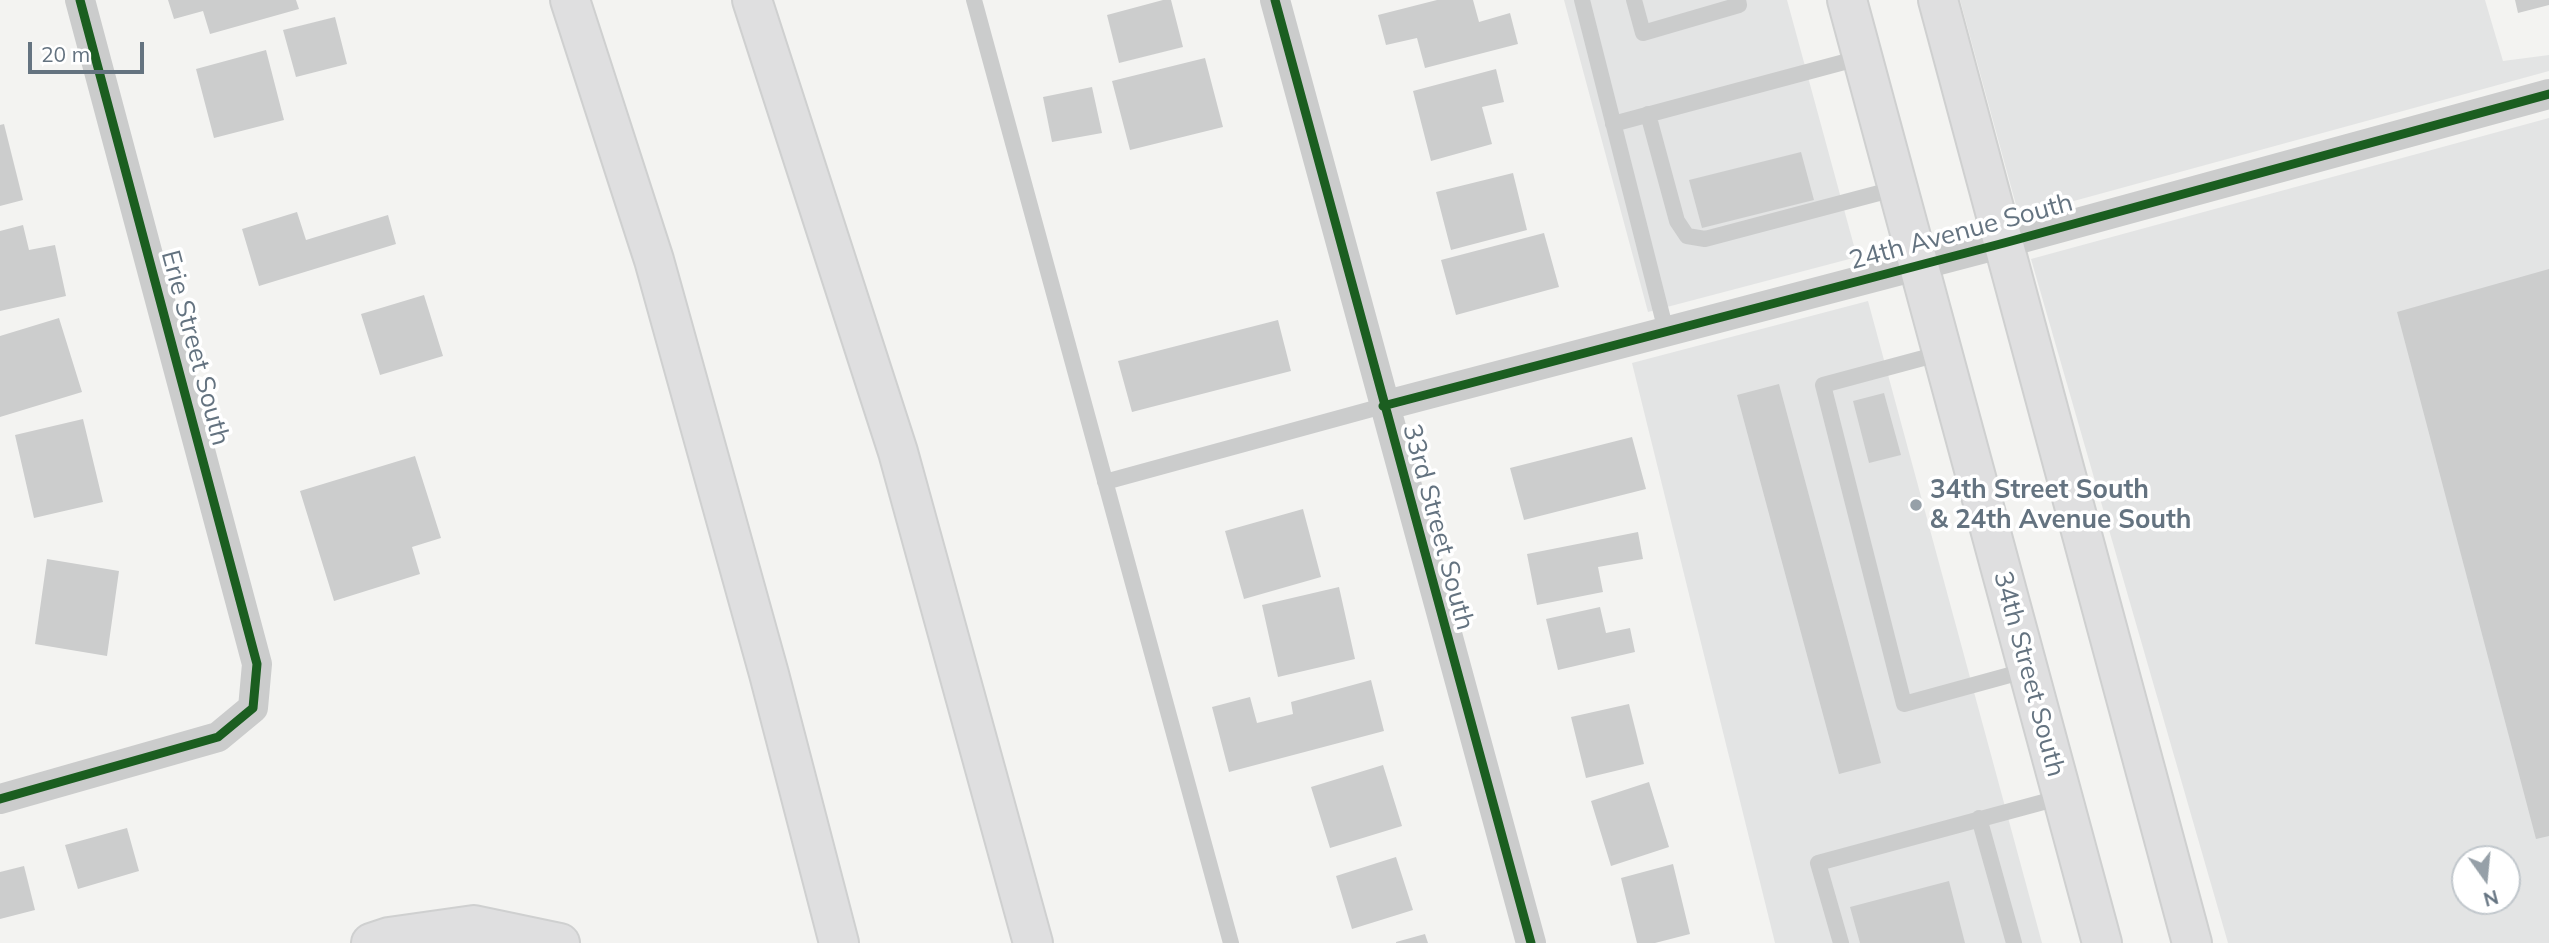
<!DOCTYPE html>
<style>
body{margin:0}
#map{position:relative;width:2549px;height:943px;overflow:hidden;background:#f3f3f1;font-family:Mulish,sans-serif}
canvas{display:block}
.north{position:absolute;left:2451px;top:845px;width:70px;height:70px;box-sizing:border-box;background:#fff;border:2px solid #c1c7cc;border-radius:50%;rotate:165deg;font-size:19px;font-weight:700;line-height:28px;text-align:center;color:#647380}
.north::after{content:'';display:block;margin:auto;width:24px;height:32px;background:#96a0a8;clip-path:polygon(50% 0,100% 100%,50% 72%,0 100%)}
.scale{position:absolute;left:28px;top:42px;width:116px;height:32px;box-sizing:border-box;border:4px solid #647380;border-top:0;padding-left:9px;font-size:21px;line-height:24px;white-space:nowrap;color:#647380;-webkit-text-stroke:5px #fff;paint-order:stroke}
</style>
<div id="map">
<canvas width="2549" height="943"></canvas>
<div class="north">N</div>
<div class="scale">20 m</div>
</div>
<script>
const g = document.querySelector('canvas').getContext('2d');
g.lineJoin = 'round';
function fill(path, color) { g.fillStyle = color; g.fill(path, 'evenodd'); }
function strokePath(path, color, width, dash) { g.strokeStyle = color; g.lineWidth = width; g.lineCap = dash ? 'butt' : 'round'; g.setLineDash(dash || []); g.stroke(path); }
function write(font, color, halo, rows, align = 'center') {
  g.font = font + ' Mulish,sans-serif'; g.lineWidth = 7; g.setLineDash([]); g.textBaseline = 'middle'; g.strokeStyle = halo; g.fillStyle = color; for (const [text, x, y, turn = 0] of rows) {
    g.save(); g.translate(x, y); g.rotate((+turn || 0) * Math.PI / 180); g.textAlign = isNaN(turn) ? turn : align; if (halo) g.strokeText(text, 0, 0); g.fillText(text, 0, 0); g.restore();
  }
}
fill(new Path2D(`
 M1564 0H1787L1857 257 1648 312Z
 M1960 0H2485L2503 61 2549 55V71L2019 216Z
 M2549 118V943H2228L2031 259ZM2465 859H2507V901H2465Z
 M1868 301 2042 943H1775L1632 363Z`), '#e3e4e4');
fill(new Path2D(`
 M168 0H296L299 9 210 34 203 11 174 19Z
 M1163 0H1171L1183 47 1119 63 1107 15Z
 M1437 0H1473L1479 22 1510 13 1518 44 1425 68 1417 38 1386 45 1378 15Z
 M2515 0H2549V5L2518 13Z
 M335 17 347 64 296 77 283 30Z
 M266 50 284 120 214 138 196 69Z
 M1205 58 1223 127 1130 150 1112 81Z
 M1496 69 1504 102 1482 107 1492 144 1431 161 1413 91Z
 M1092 87 1102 133 1052 142 1043 97Z
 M4 124 23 200 0 206V125Z
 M1801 152 1814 200 1702 228 1689 180Z
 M1513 173 1527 230 1451 250 1436 192Z
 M297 212 306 240 388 215 396 244 259 286 242 229Z
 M23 225 29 250 55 245 66 296 0 311V231Z
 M1544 233 1559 287 1456 315 1441 260Z
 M2549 269V836L2536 839 2397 312Z
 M424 295 443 356 380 375 361 314Z
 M59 318 82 392 0 417V336Z
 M1278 320 1291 371 1132 412 1118 361Z
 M1779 384 1881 763 1839 774 1737 395Z
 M1884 393 1901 455 1869 463 1853 401Z
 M83 419 103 502 34 518 15 435Z
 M1632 437 1646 489 1524 520 1510 468Z
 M415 456 441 538 412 547 420 574 334 601 300 491Z
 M1303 509 1321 577 1244 599 1225 531Z
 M1638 532 1643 559 1598 567 1603 592 1537 605 1527 554Z
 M47 559 119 571 107 656 35 644Z
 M1339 587 1355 659 1278 677 1262 605Z
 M1600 607 1606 633 1630 628 1635 652 1558 670 1546 619Z
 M1371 680 1384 731 1229 772 1212 707 1250 697 1257 723 1293 714 1291 702Z
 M1629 704 1644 764 1586 778 1571 717Z
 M1383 765 1402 826 1330 848 1311 787Z
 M1649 782 1669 847 1611 866 1591 801Z
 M127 828 139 871 78 889 65 845Z
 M1396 857 1413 910 1352 929 1336 876Z
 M1673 864 1690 934 1655 943H1637L1621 878Z
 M24 866 35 910 0 919V872Z
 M1949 881 1965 943H1860L1850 907Z
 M1425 934 1428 943H1396V942Z`), '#cccdcd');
const highway = new Path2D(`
 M570 0 654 260 769 674 839 943
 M752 0 898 452 1033 943
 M1847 0 2102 943
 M1938 0 2192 943
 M371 943 389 937 474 925 560 943`);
strokePath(highway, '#cfd0d0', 42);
strokePath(new Path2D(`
 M974 0 1231 943
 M1582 0 1666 331
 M1634 0 1643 33 1739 5 1738 0
 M1648 114 1677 221 1687 236 1705 239 1898 188
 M1613 124 1863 57
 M1942 353 1823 385 1904 704 2028 670
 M1105 482 1383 406
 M1979 818 2014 943
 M1841 943 1818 863 2062 797`), '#cbcccc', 16);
strokePath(new Path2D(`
 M1275 0 1531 943
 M1383 406 2004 243 2549 94
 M0 799 218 737 253 708 257 664 80 0`), '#cbcccc', 30);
strokePath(highway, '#dfdfe0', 38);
strokePath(new Path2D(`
 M1275 0 1531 943
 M1383 406 2004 243 2549 94
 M0 799 218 737 253 708 257 664 80 0`), '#1b5e20', 9);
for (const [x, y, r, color] of [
 [1916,505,7,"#96a0a8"]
]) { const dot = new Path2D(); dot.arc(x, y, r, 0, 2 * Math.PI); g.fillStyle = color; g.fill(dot); strokePath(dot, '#fff', 2.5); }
write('26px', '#647380', '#fff', [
 ["24th Avenue South",1961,232,-15],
 ["Erie Street South",195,348,75],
 ["33rd Street South",1438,527,75],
 ["34th Street South",2029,674,75]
]);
write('bold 26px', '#647380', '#fff', [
 ["34th Street South",1930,490],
 ["& 24th Avenue South",1930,520]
], 'left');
</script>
